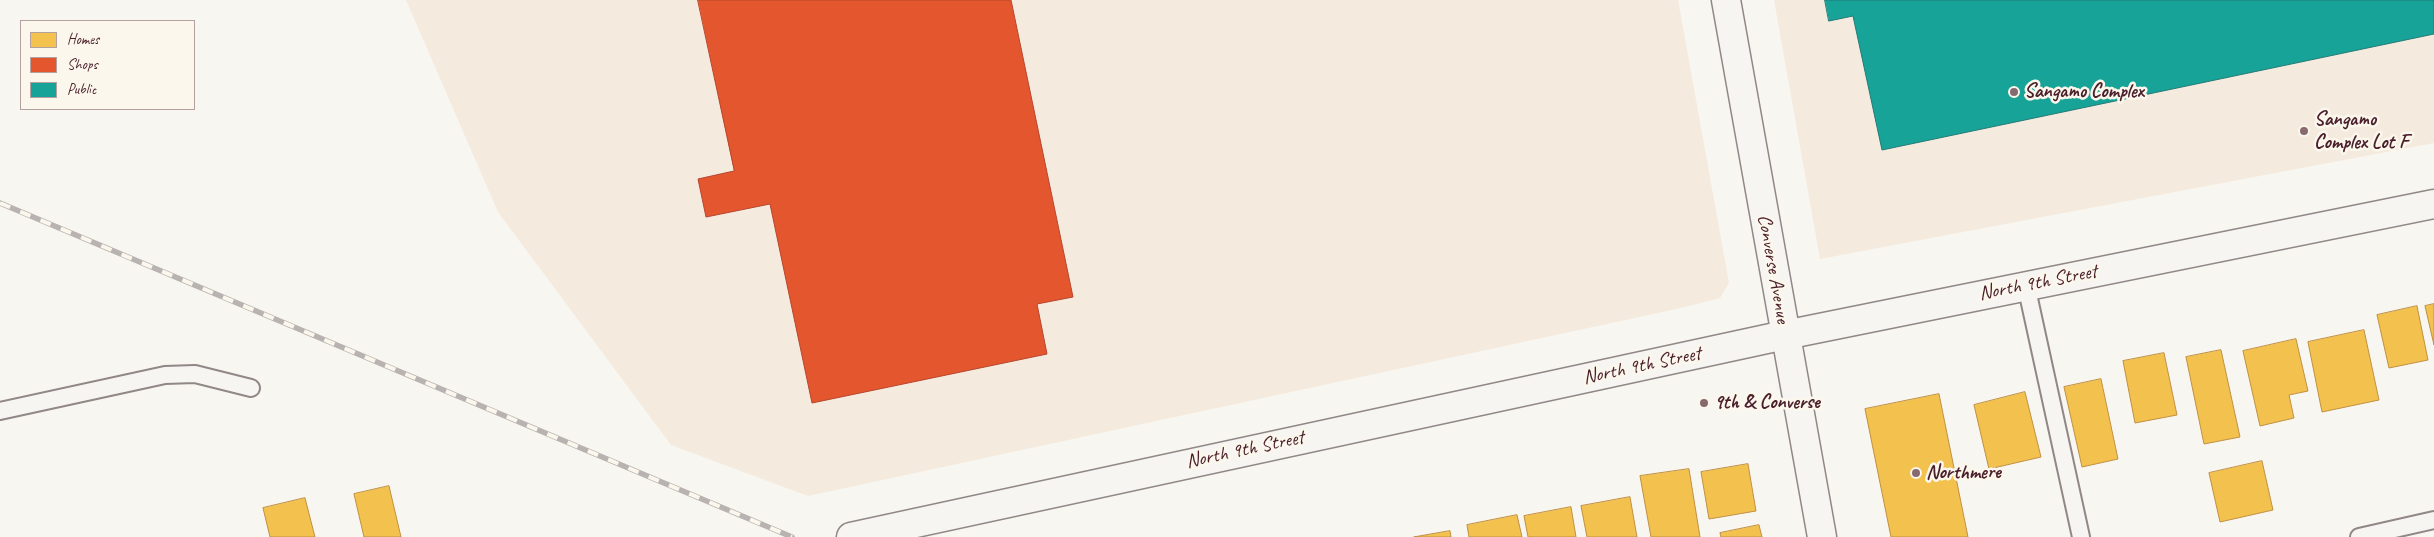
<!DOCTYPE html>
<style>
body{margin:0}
#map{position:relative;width:2434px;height:537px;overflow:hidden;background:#f8f6f0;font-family:Caveat,sans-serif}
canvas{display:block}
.legend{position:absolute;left:20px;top:20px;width:175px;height:90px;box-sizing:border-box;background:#fbf7ec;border:1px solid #b4a19f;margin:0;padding:6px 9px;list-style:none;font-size:15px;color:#4a1f2b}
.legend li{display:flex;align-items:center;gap:10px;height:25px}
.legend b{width:25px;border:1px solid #b4a19f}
</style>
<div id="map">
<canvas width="2434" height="537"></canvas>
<ul class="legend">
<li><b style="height:14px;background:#f2c14e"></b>Homes</li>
<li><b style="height:14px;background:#e4572e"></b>Shops</li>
<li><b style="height:14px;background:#17a398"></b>Public</li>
</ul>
</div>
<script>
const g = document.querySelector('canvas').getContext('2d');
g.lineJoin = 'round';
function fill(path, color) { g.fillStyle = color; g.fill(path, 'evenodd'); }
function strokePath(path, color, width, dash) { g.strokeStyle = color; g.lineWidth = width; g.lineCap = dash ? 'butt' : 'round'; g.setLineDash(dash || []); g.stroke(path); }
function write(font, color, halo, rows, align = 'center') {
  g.font = font + ' Caveat,sans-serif'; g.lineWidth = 5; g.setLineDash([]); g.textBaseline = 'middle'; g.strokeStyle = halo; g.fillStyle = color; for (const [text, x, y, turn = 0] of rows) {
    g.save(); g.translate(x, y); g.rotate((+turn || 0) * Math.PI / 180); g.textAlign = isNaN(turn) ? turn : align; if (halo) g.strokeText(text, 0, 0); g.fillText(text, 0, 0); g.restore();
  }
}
fill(new Path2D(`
 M406 0H1678L1729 283 1720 298 1681 308 808 496 671 445 498 212Z
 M1774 0H2434V143L1820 259Z`), '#f4eadd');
const homes = new Path2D(`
 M2434 304V345L2425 306Z
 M2417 306 2428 360 2389 368 2377 315Z
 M2364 330 2379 400 2322 412 2308 342Z
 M2296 339 2308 391 2289 395 2294 418 2260 426 2243 351Z
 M2221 350 2240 437 2204 444 2186 357Z
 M2164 353 2177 415 2135 423 2123 361Z
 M2101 379 2118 459 2082 467 2064 387Z
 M2025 392 2041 457 1989 469 1974 405Z
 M1939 394 1968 537H1891L1865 409Z
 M2262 461 2273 510 2220 522 2209 473Z
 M1748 464 1756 511 1709 519 1701 472Z
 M1689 469 1700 537H1651L1640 476Z
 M389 486 401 537H364L354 494Z
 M1630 497 1637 537H1587L1581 506Z
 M305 498 315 537H270L263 508Z
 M1571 507 1576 537H1528L1524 516Z
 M1517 515 1522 537H1469L1467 525Z
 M1759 525 1762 537H1721L1720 533Z
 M1450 531 1451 537H1414Z`);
fill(homes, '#f2c14e');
strokePath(homes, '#c09044', 1);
const shops = new Path2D(`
 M698 0H1011L1073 297 1037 304 1047 354 812 403 770 204 706 217 698 179 734 171Z`);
fill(shops, '#e4572e');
strokePath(shops, '#b6462d', 1);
const public = new Path2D(`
 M1825 0H2434V34L1882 150 1853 16 1829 21Z`);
fill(public, '#17a398');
strokePath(public, '#267b77', 1);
const lane = new Path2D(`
 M2026 285 2081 537
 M0 411 165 375 195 374 251 388
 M2359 537 2434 520`);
const street = new Path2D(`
 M1726 0 1822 537`);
const primary = new Path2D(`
 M851 537 1785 335 2434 204`);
strokePath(lane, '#918787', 20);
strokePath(street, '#918787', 31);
strokePath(primary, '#918787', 31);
strokePath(lane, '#f6f5f1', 16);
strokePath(street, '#f6f5f1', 28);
strokePath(primary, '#f6f5f1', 28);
const rail = new Path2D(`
 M0 203 792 537`);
strokePath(rail, '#b8b3b1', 5.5);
strokePath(rail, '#fbf7ec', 4, [11]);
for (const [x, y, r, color] of [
 [2014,92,5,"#876a70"],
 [2304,131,5,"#876a70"],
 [1704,403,5,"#876a70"],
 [1916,473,5,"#876a70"]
]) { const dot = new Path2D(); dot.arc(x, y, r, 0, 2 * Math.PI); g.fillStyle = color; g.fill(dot); strokePath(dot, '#fbf7ec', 2); }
write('bold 20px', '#4a1f2b', '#fbf7ec', [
 ["Sangamo Complex",2024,92],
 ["Sangamo",2314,120],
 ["Complex Lot F",2314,143],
 ["9th & Converse",1714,403],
 ["Northmere",1926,473]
], 'left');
write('20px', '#4a1f2b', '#fbf7ec', [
 ["Converse Avenue",1773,269,80],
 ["North 9th Street",2038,283,-11],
 ["North 9th Street",1642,366,-12],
 ["North 9th Street",1245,450,-12]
]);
</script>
